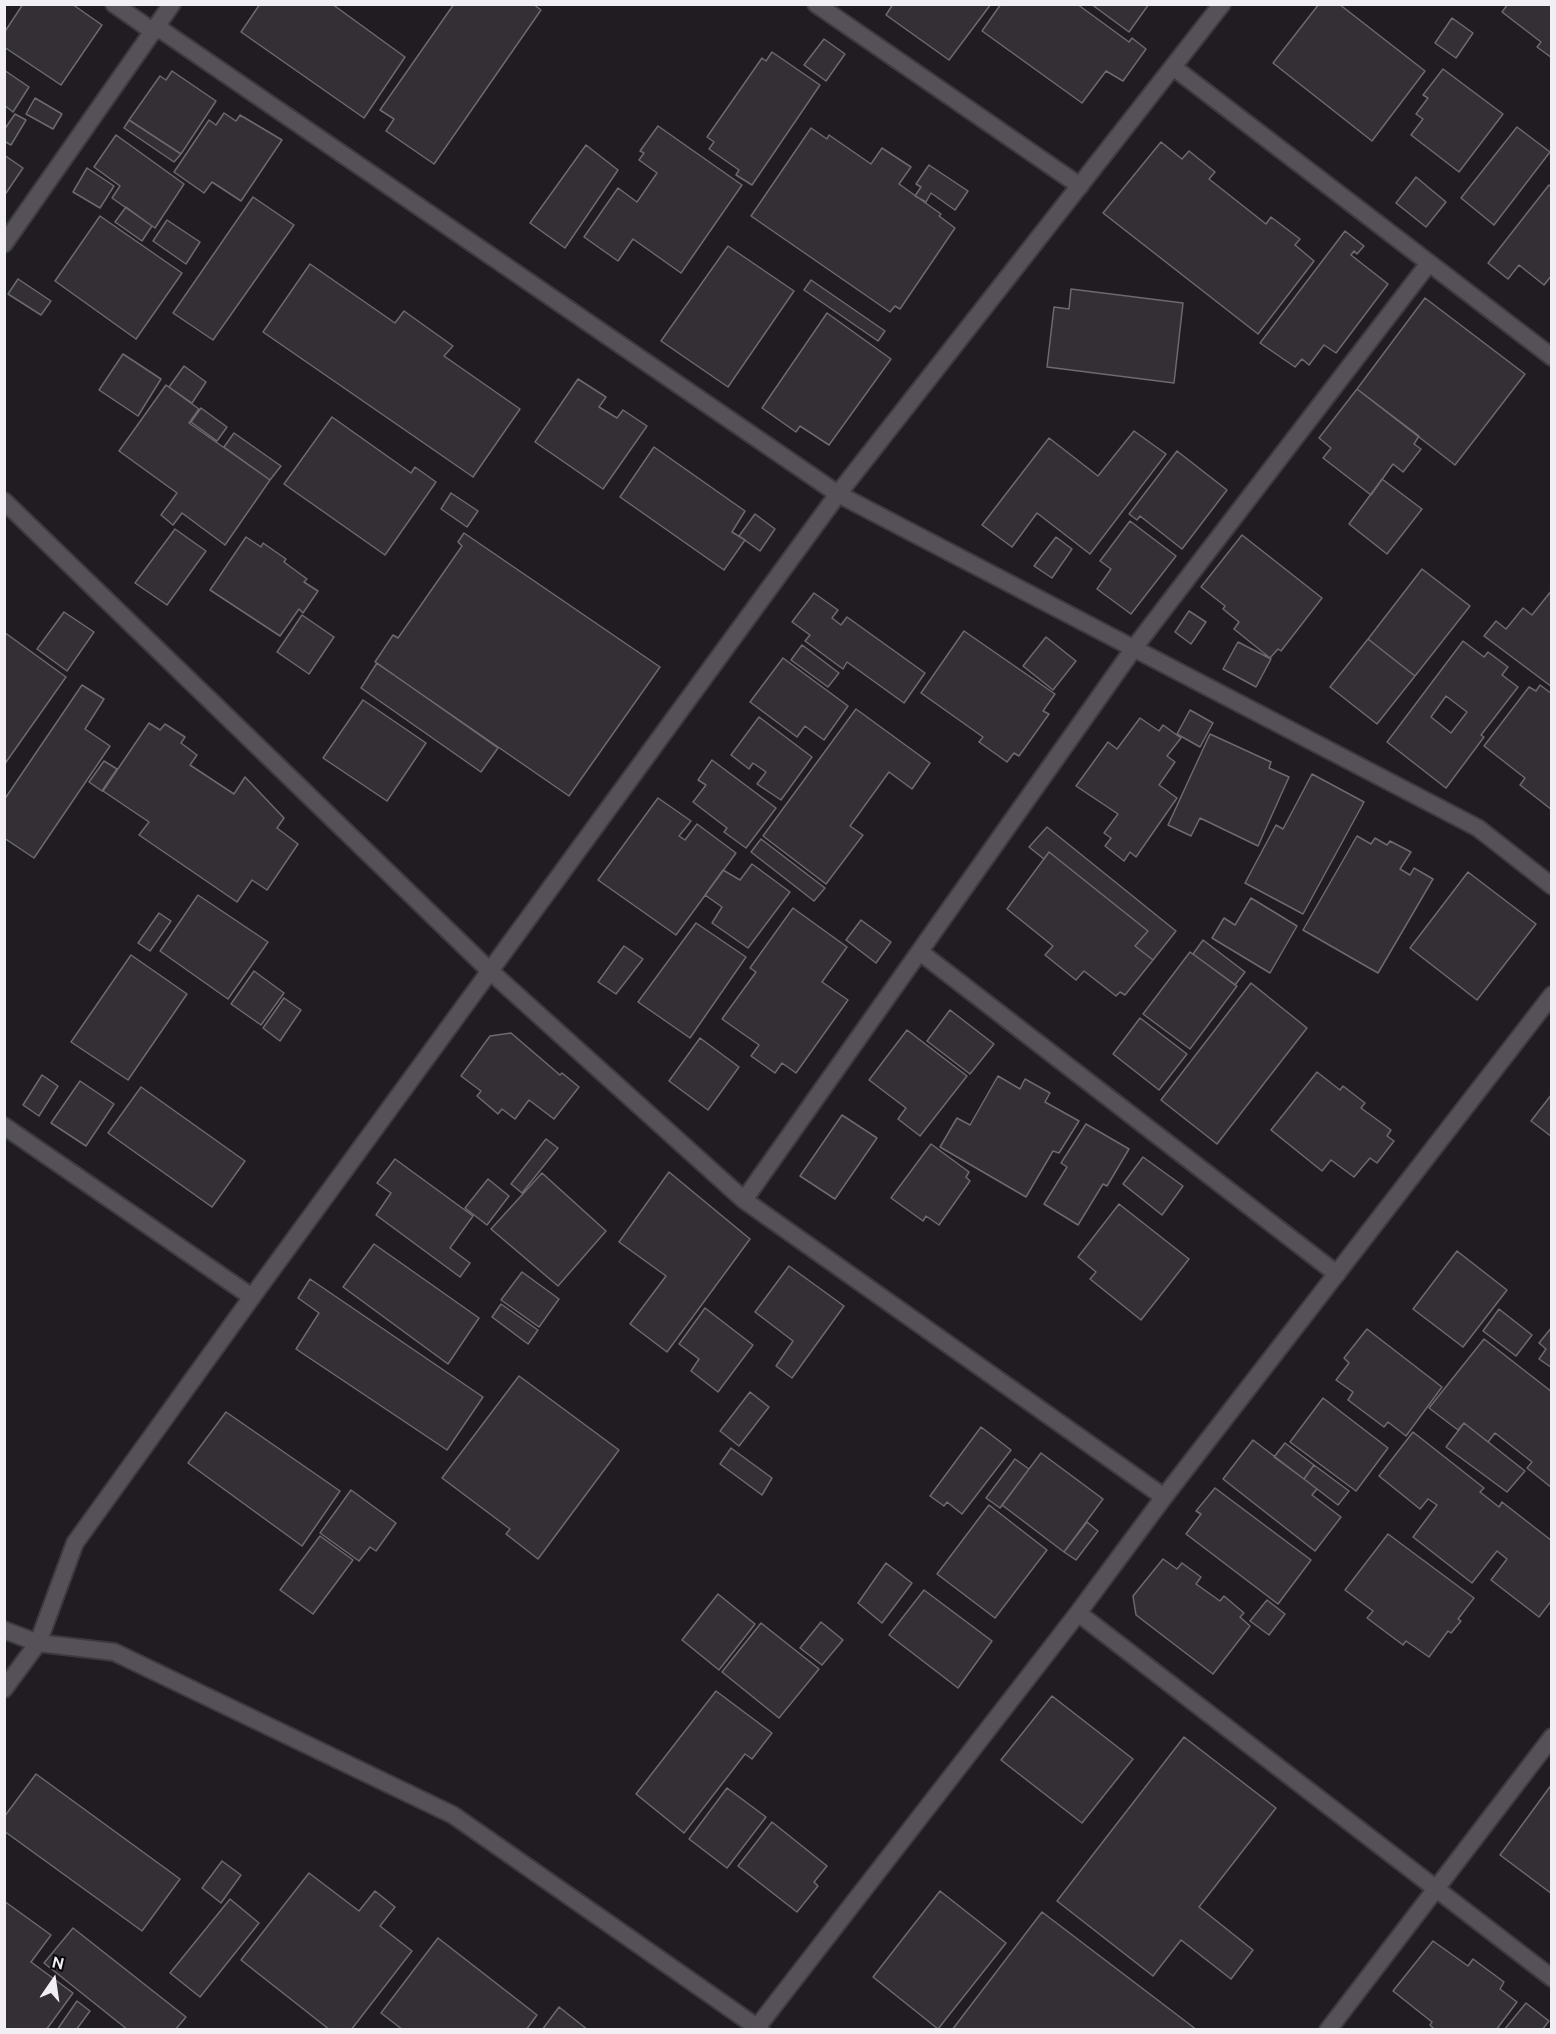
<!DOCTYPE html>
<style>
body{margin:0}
#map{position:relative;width:1556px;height:2034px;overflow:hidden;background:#201c22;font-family:Ubuntu,sans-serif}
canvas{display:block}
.frame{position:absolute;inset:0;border:6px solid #f2eff4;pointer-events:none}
.north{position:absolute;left:24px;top:1950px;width:60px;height:60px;-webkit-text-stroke:4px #09070a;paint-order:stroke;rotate:13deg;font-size:16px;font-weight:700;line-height:24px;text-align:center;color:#f2eff4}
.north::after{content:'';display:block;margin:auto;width:21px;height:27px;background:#f2eff4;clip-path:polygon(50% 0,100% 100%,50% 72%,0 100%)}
</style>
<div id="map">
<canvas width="1556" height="2034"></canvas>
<div class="frame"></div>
<div class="north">N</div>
</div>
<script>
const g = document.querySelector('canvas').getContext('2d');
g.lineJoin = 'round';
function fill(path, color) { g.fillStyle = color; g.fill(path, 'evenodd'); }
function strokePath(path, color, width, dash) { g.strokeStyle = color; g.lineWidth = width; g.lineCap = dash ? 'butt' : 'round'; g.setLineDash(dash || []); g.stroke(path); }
const building = new Path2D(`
 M23 4H72L102 25 61 85 4 47V33Z
 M260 4H332L405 57 364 118 241 32Z
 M454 4H533L541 10 434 164 386 131 394 119 380 110Z
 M893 4H991L949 60 886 15Z
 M1001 4H1077L1129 42 1132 38 1146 49 1123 81 1106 71 1082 103 982 31Z
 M1091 4H1149L1129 32Z
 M1319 4H1339L1425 71 1372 141 1273 63Z
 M1508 4H1552V58L1537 47 1541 42 1502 12Z
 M1452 18 1473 33 1456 58 1435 43Z
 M824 39 845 54 826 81 804 65Z
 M772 52 820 85 752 185 736 175 739 170 709 149 714 142 707 137 762 58 766 61Z
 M1443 69 1503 114 1459 172 1411 135 1423 119 1416 114 1428 98 1423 95Z
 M4 70 29 87 13 112 4 105Z
 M172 71 216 101 181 154 129 120 160 76 166 80Z
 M35 98 62 114 53 129 26 114Z
 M224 113 236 121 240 115 282 140 241 201 212 182 204 193 174 172 209 120 216 125Z
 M15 114 26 120 11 145 4 141V130Z
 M129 120 181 154 174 162 124 128Z
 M658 126 742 185 681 273 633 239 618 261 584 237 618 188 637 202 657 173 639 160 644 153 640 151Z
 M1517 127 1550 152 1494 225 1461 198Z
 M811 128 827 139 829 135 871 164 882 148 911 167 899 184 941 214 939 216 955 228 900 309 895 306 890 312 751 216Z
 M116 135 184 184 155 228 112 198 120 186 94 167Z
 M1161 142 1182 159 1189 151 1215 172 1209 179 1266 224 1271 217 1300 239 1295 245 1314 261 1258 334 1103 213Z
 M586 145 618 170 565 248 530 223Z
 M4 155 23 168 4 196Z
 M929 165 968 191 955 210 931 193 926 202 915 196 921 187 916 184Z
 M87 168 114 186 100 208 73 192Z
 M1416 177 1446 202 1426 227 1396 203Z
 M1549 185 1552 187V275L1544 285 1519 265 1508 279 1488 263Z
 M253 197 294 225 213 340 173 313Z
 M126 207 152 226 142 241 115 222Z
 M100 216 182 273 136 339 55 281Z
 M167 220 200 242 186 264 153 241Z
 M1345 231 1364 246 1357 254 1354 251 1351 255 1388 284 1336 353 1324 345 1309 365 1302 359 1295 367 1260 343Z
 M728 246 794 291 728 387 661 341Z
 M310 264 395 323 404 311 453 346 444 356 520 409 473 477 263 332Z
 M18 279 51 301 41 315 8 294Z
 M811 280 885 331 878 341 804 290Z
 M1071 289 1183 303 1174 383 1047 367 1054 307 1069 309Z
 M1425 298 1525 374 1455 465 1357 389Z
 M827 313 891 359 829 445 800 426 796 432 762 408Z
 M123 354 161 379 138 416 99 390Z
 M184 366 206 382 192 403 169 387Z
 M578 379 606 397 599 407 617 418 623 410 647 426 603 489 535 442Z
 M166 385 199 409 189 423 270 480 225 545 182 513 173 525 161 515 177 493 119 451Z
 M1357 389 1419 436 1414 444 1421 449 1403 472 1393 464 1371 495 1323 458 1331 448 1319 438Z
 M201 408 227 427 217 441 191 422Z
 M332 417 411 473 415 467 436 482 385 555 284 484Z
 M1134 431 1166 454 1090 554 1037 513 1012 547 982 525 1049 438 1098 476Z
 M234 433 281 466 270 480 224 447Z
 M654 447 745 511 732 532 745 540 724 570 620 497Z
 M1177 451 1227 490 1182 549 1140 516 1137 520 1129 514Z
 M1382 479 1422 509 1387 554 1349 524Z
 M451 493 478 511 467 527 441 509Z
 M755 514 775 529 760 551 739 536Z
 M1130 521 1176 556 1131 614 1097 589 1111 569 1100 561Z
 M175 529 206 551 167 605 135 583Z
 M464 533 660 667 569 796 375 662 393 635 398 638 462 546 458 542Z
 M1242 535 1322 598 1281 651 1278 649 1270 658 1234 629 1239 622 1223 609 1225 606 1201 587Z
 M246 537 261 547 263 543 286 559 284 562 307 579 304 582 318 591 303 613 299 609 280 636 210 590Z
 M1056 537 1072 549 1052 578 1034 566Z
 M1422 569 1470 606 1415 676 1368 639Z
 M1552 590V687L1484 636 1496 621 1506 629 1523 608 1532 615Z
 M814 593 838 610 832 618 841 625 847 617 925 673 904 703 847 662 843 669 805 641 810 635 792 622Z
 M1189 611 1206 622 1191 644 1175 632Z
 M64 612 94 632 67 671 37 649Z
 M302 615 334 637 309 674 277 652Z
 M964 631 1055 694 1043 711 1049 714 1019 756 1014 753 1007 762 979 742 983 737 921 693Z
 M4 632 66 677 4 765Z
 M1046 637 1076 661 1053 690 1023 666Z
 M1368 639 1415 676 1377 724 1330 687Z
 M1463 641 1484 657 1488 652 1508 667 1502 675 1518 687 1481 735 1484 737 1446 788 1387 742ZM1446 696 1467 712 1451 733 1431 717Z
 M1238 642 1271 659 1256 687 1223 669Z
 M802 645 839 673 828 687 791 660Z
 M783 658 848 706 824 740 805 726 797 737 750 702Z
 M377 663 498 748 481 772 361 688Z
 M82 685 104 699 85 729 110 746 34 858 4 838V800Z
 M1540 685 1552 694V810L1520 785 1525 778 1484 746 1529 687 1536 691Z
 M363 700 426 743 387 801 323 758Z
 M856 709 930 763 912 789 889 772 850 826 863 835 826 884 763 836Z
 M1190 710 1213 723 1200 747 1177 734Z
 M759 717 812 757 781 800 757 784 766 772 753 763 749 769 731 755Z
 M1140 718 1159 731 1163 725 1181 738 1167 756 1175 762 1159 785 1177 798 1136 857 1130 852 1124 861 1105 846 1111 838 1104 833 1118 814 1076 786 1108 742 1117 749Z
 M149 723 160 730 165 724 185 737 181 743 197 755 190 765 234 794 245 777 284 818 277 828 298 844 267 890 252 880 237 902 139 835 149 822 103 791Z
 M1210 734 1271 762 1269 768 1289 777 1258 846 1200 818 1191 836 1168 825Z
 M712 760 776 808 746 848 724 832 727 828 693 802 706 785 698 780Z
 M104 761 117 769 102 791 89 782Z
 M1312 774 1364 802 1303 914 1245 883 1276 825 1283 829Z
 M658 798 691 821 679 836 685 840 697 824 736 853 676 935 598 880Z
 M1047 827 1176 931 1153 960 1135 946 1148 931 1049 852 1044 859 1029 847Z
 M1357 836 1371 844 1375 838 1387 845 1390 841 1411 852 1400 869 1410 875 1414 868 1433 879 1378 973 1303 930Z
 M761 839 825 888 814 901 751 852Z
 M1049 852 1148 931 1135 946 1153 960 1125 995 1120 992 1116 996 1084 971 1076 980 1045 955 1053 946 1007 909Z
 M752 864 790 892 748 948 712 923 722 907 705 895 723 870 740 880Z
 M1468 872 1536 924 1477 1000 1410 948Z
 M198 895 268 942 228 999 160 951Z
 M1251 898 1297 926 1270 973 1212 938 1224 918 1235 925Z
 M793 908 847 947 822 982 848 1000 796 1073 782 1063 775 1073 751 1056 759 1045 722 1019 756 972 750 968Z
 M159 913 171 921 150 951 138 943Z
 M861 920 891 942 876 963 846 940Z
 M696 923 746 957 690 1038 638 1002Z
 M1203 940 1245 972 1235 985 1193 954Z
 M624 946 643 959 616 994 598 982Z
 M1190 952 1237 986 1190 1049 1143 1014Z
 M131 955 187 994 128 1080 71 1042Z
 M254 971 284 993 261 1025 231 1004Z
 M1251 983 1307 1028 1217 1144 1161 1100Z
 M284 998 301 1010 280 1041 263 1028Z
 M950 1010 994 1044 970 1074 927 1041Z
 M1140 1018 1187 1054 1159 1090 1113 1054Z
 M907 1030 967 1076 920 1136 898 1119 906 1108 869 1080Z
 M511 1033 560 1075 562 1073 579 1087 554 1119 529 1100 515 1119 502 1109 498 1114 477 1096 481 1091 461 1076 490 1036Z
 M700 1038 739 1067 708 1110 669 1081Z
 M1317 1072 1340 1090 1343 1086 1365 1103 1361 1108 1391 1130 1387 1136 1394 1141 1377 1163 1370 1158 1354 1177 1331 1160 1322 1171 1271 1130Z
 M42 1075 58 1086 39 1116 23 1105Z
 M998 1076 1020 1089 1025 1079 1050 1093 1045 1102 1079 1121 1059 1153 1053 1151 1026 1197 940 1147 957 1118 970 1125Z
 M80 1081 114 1104 86 1146 51 1123Z
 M141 1087 245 1161 212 1207 108 1133Z
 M1552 1094V1137L1531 1121Z
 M842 1115 877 1138 835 1199 800 1176Z
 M1086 1124 1129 1149 1107 1186 1103 1184 1078 1225 1044 1204 1067 1167 1061 1163Z
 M546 1139 558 1148 522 1193 511 1184Z
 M931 1144 969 1172 966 1177 970 1181 939 1225 926 1216 923 1221 891 1198Z
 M1143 1157 1183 1186 1162 1215 1123 1184Z
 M395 1159 473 1216 450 1248 470 1263 460 1277 376 1215 391 1193 377 1183Z
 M669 1172 750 1239 667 1352 630 1324 666 1276 619 1242Z
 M542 1173 606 1231 558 1286 491 1229Z
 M488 1179 509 1196 487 1225 465 1208Z
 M1119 1204 1189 1259 1141 1320 1090 1279 1096 1272 1078 1257Z
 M374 1244 479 1318 448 1364 343 1287Z
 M1457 1251 1507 1290 1463 1347 1413 1309Z
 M789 1266 844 1306 792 1378 776 1366 793 1341 755 1312Z
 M522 1272 559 1299 539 1327 501 1300Z
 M310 1279 483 1397 447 1450 296 1349 319 1313 298 1298Z
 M501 1304 538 1330 528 1344 492 1317Z
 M705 1308 753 1345 718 1392 691 1371 699 1359 679 1344Z
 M1499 1309 1532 1335 1516 1356 1483 1331Z
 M1552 1327V1368L1539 1359 1546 1349 1539 1343Z
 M1367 1329 1442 1387 1406 1436 1388 1422 1384 1427 1348 1400 1353 1392 1336 1380 1349 1363 1344 1358Z
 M1484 1339 1552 1392V1488L1527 1468 1532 1462 1495 1433 1488 1442 1464 1423 1458 1430 1429 1408Z
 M519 1376 619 1450 538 1559 506 1534 510 1529 442 1478Z
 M750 1392 769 1407 739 1446 720 1431Z
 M1323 1398 1388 1448 1356 1491 1290 1442Z
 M226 1412 340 1491 302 1546 188 1463Z
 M1464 1423 1525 1471 1507 1492 1446 1447Z
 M981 1427 1011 1450 962 1514 947 1502 944 1506 930 1496Z
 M1413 1432 1484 1488 1480 1492 1499 1507 1502 1502 1552 1541V1600L1539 1617 1491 1580 1507 1559 1497 1551 1472 1583 1413 1537 1437 1505 1428 1499 1420 1509 1379 1476Z
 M1253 1440 1317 1489 1312 1495 1341 1517 1315 1551 1223 1479Z
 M1285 1443 1314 1465 1304 1479 1274 1457Z
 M731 1448 772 1478 762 1495 720 1464Z
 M1041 1453 1103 1499 1064 1552 1002 1505Z
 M1015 1459 1029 1469 1000 1508 986 1498Z
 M1314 1465 1349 1491 1338 1505 1304 1479Z
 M1215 1488 1311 1560 1278 1604 1186 1534 1201 1514 1196 1511Z
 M351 1490 396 1523 376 1551 370 1547 359 1561 320 1533Z
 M989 1505 1047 1550 995 1618 937 1574Z
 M1087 1522 1098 1531 1076 1560 1064 1552Z
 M1388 1534 1474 1598 1458 1619 1461 1621 1451 1633 1448 1631 1429 1657 1406 1641 1403 1645 1367 1618 1373 1611 1345 1590Z
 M320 1536 353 1560 313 1614 280 1590Z
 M1163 1559 1177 1569 1182 1563 1201 1577 1196 1584 1220 1601 1224 1596 1244 1613 1240 1617 1250 1626 1213 1674 1136 1615 1133 1596Z
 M886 1563 912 1583 882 1623 858 1603Z
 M924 1590 992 1641 958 1688 889 1635Z
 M718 1594 755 1624 719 1670 682 1640Z
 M1267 1600 1285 1614 1269 1635 1250 1621Z
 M821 1622 843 1640 822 1665 800 1648Z
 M761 1623 819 1669 779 1718 722 1672Z
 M716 1691 772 1733 752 1759 745 1754 684 1833 636 1794Z
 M1052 1696 1133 1759 1082 1823 1001 1760Z
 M1184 1737 1276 1808 1199 1907 1253 1950 1231 1979 1181 1940 1153 1976 1057 1901Z
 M36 1774 180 1879 142 1931 4 1831V1817Z
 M1552 1784V1894L1500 1855Z
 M727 1788 766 1817 727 1868 689 1839Z
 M772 1822 827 1866 814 1882 818 1886 797 1912 738 1866Z
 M222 1861 241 1875 221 1903 202 1888Z
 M309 1873 359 1911 375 1891 395 1907 380 1926 412 1951 351 2030H330L241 1960Z
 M940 1891 1006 1943 938 2029 873 1977Z
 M230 1899 259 1923 200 1997 170 1973Z
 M4 1901 51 1935 31 1962 73 1993 46 2030H4Z
 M1042 1912 1197 2030H952Z
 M73 1928 186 2017 175 2030H128L44 1963Z
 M438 1938 537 2015 526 2030H403L381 2013Z
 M1433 1941 1468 1966 1473 1959 1504 1982 1500 1989 1517 2002 1496 2030H1435L1430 2025 1432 2022 1393 1991Z
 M77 2001 90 2011 76 2030H57Z
 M1526 2003 1549 2021 1542 2030H1504Z
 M559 2007 588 2030H542Z`);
fill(building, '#332f35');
strokePath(building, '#6d6970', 1.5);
const minor = new Path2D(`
 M114 4 154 32
 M816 4 1080 186
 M157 27 838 494 1478 828 1552 886
 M1173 67 1552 357
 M4 244 172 4
 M4 501 490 971 744 1200 1164 1497
 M920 952 1337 1274
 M4 1126 252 1297
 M744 1200 1134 648 1429 263
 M1078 1613 1552 1978
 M755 2030 1078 1613 1164 1497 1552 995
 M1328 2030 1552 1737`);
const tertiary = new Path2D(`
 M4 1630 38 1643 114 1652 453 1815 761 2030
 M4 1689 38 1643 75 1543 252 1297 838 494 1222 4`);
strokePath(minor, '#3d3a3f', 20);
strokePath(tertiary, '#3d3a3f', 20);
strokePath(minor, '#565158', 16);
strokePath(tertiary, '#565158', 16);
</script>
